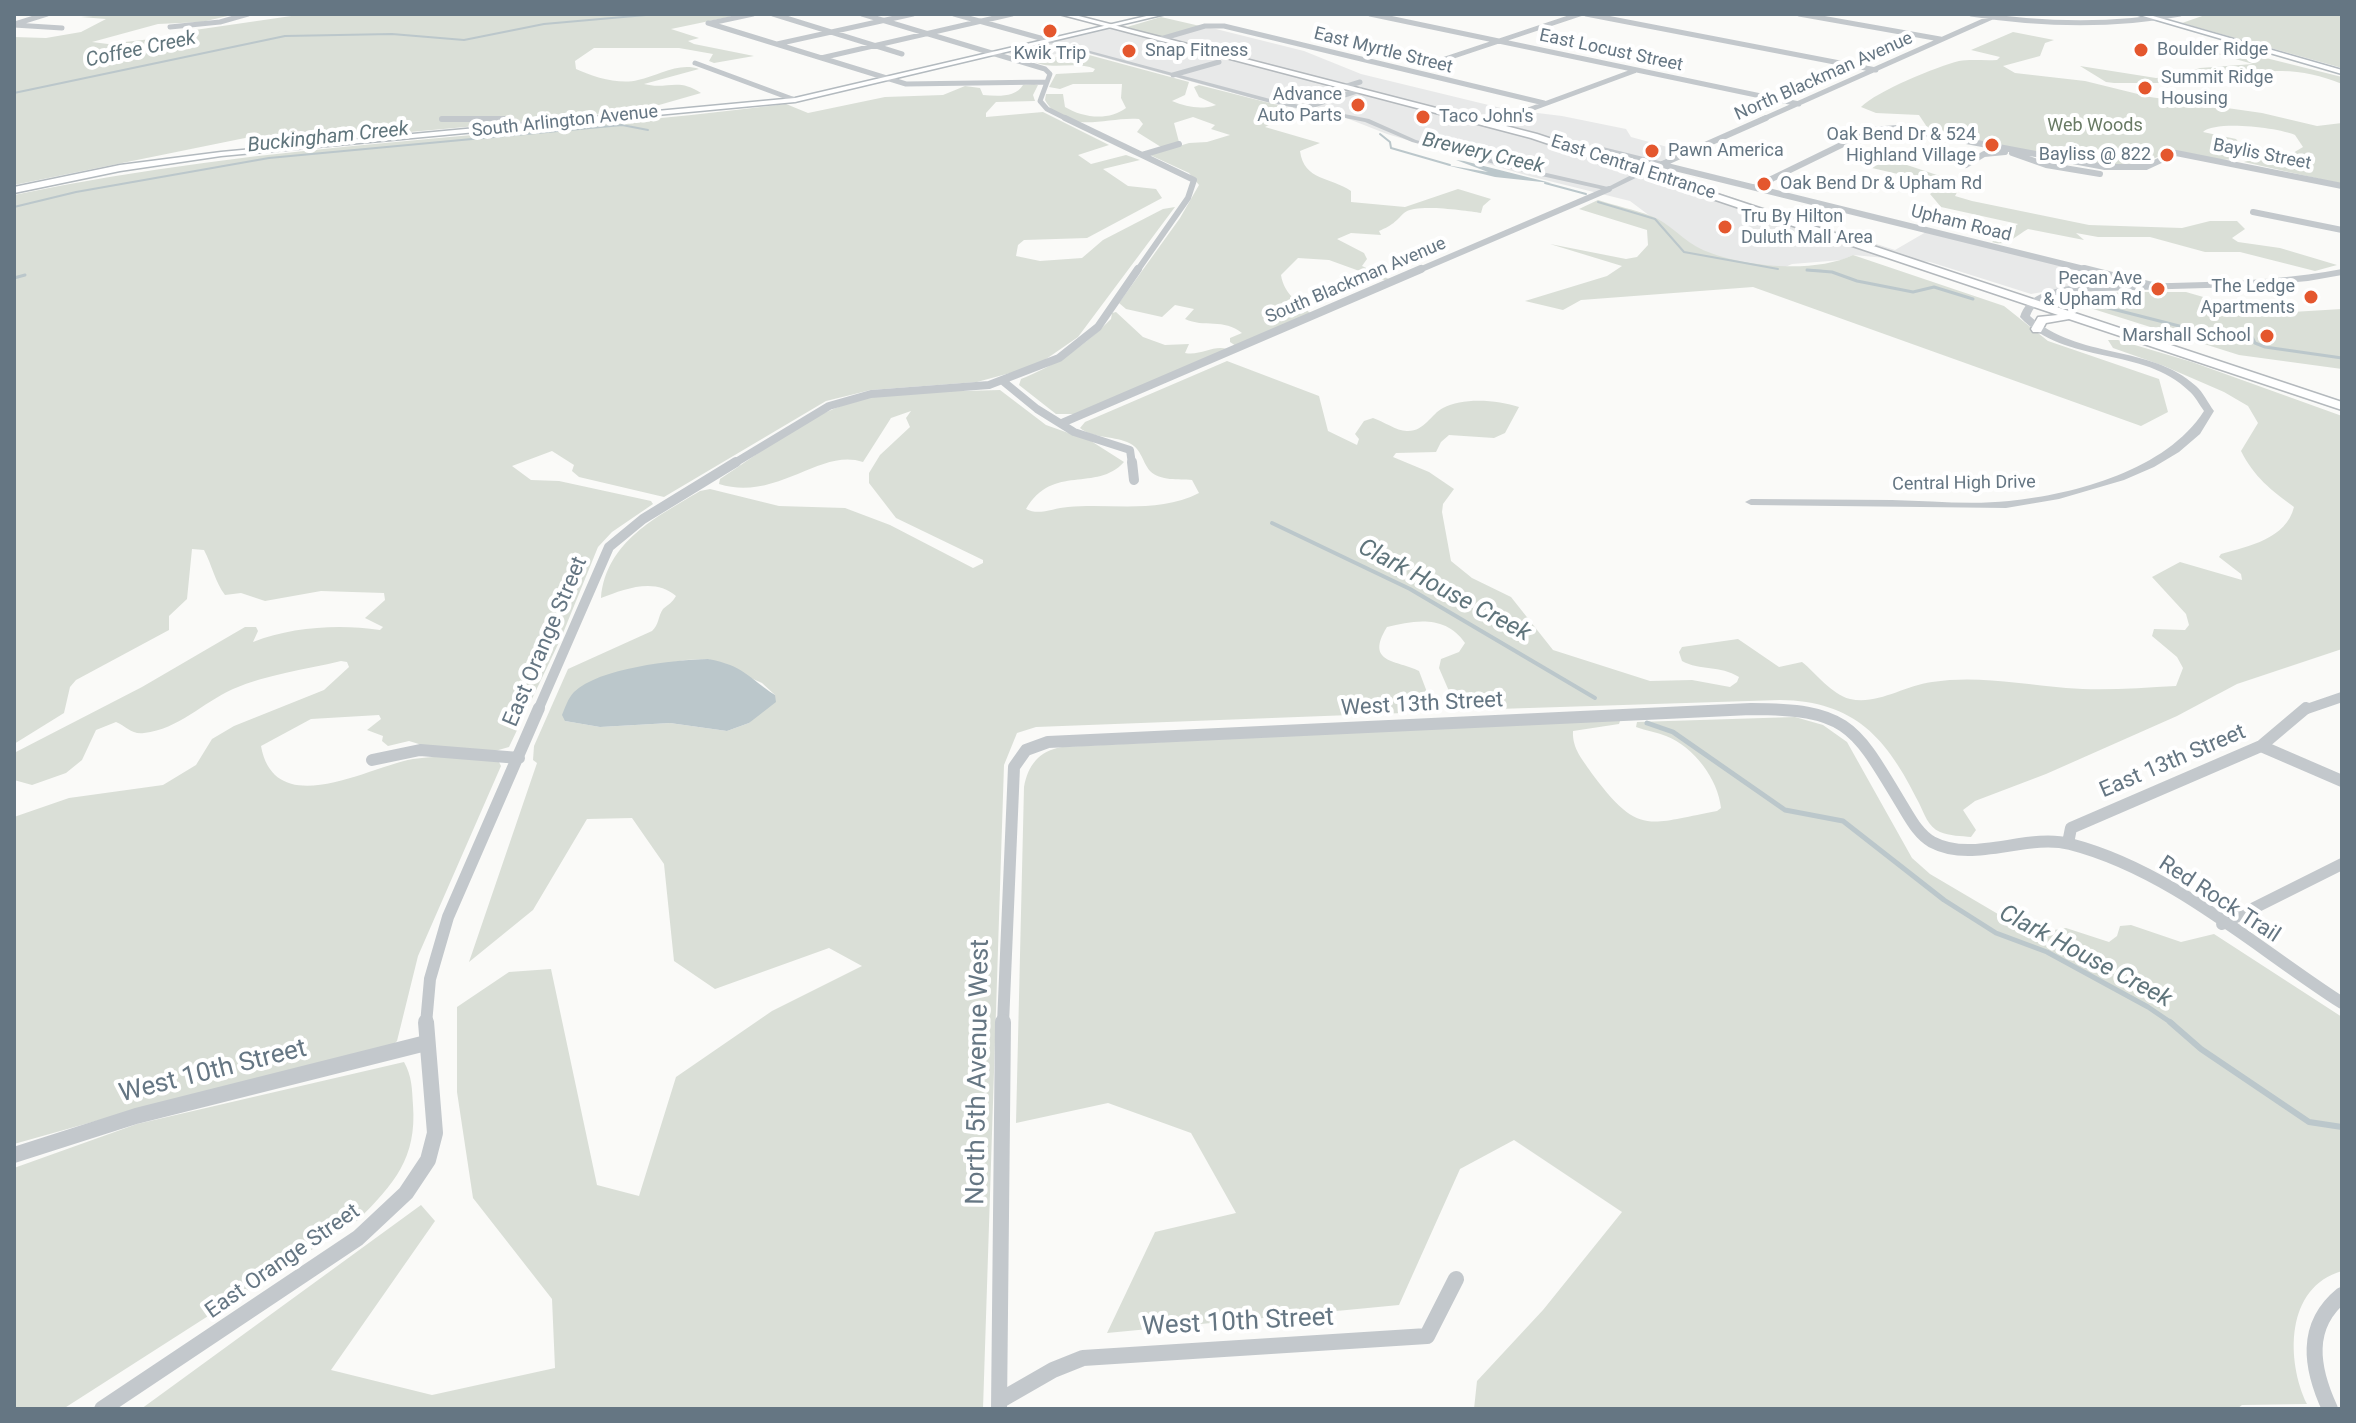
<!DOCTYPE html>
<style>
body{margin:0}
#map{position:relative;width:2356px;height:1423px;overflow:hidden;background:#fafaf8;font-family:Roboto,sans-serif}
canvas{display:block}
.frame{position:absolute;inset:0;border:16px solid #657683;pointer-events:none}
</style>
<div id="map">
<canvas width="2356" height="1423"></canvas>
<div class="frame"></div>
</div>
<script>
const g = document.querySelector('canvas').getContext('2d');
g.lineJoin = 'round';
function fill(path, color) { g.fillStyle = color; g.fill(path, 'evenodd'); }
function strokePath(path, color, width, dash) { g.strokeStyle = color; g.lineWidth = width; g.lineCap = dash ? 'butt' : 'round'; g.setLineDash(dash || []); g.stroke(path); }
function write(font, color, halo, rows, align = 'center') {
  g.font = font + ' Roboto,sans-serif'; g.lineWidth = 8; g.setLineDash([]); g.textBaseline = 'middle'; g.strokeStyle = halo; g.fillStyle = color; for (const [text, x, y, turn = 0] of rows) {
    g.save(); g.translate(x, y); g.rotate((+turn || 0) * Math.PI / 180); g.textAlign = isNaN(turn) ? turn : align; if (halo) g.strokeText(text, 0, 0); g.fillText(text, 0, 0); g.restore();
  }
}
fill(new Path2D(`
 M1122 25 1157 36 1200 26 1216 29 1304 51 1361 74 1505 109 1562 116 1626 129 1631 137 1682 151 1645 169 1895 250 1926 232 2135 284 2084 285 2031 294 1930 262 1853 255 1842 260 1792 264 1772 273 1698 252 1630 201 1529 176 1387 134 1341 116 1284 107 1076 50 1026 60 1007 53Z`), '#e8e9e9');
fill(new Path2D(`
 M116 14H236L202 22 158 24 92 42 108 44 168 37 188 31 305 14H743L671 29 699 38 688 41 694 44 754 56 714 63 709 61 713 54 679 48H594L575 61 576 69C593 77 620 85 638 80 658 76 678 62 699 69L644 84C667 90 678 77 701 93L659 105 588 116 343 138 250 137 14 185V37L46 38 81 32 106 19 81 17Z
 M2208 14H2342V68L2182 23Z
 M1161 17 1200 26 1162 37 1127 27Z
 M2013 32 2054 40 2045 43 2040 56 2003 66 2015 73 2085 81 2150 97 2262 113 2317 126 2342 123V184L2244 162 2258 158 2259 154 2254 148 2293 153 2303 147 2295 135C2279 128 2216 120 2203 132L2236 139 2248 154C2225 167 2199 154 2175 152 2159 151 2148 167 2130 166 2063 165 1994 144 1929 130L1919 115 1876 113 1861 107C1877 91 1936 67 1959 61 1971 59 1985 61 1997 60L2000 57 1971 50Z
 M2234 50 2342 77V84C2314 73 2289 68 2259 73L2270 83C2247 79 2211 62 2193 83H2114L2106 82 2080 66 2156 78 2171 77 2200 68 2253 64 2214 53 2232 55 2228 51Z
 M1078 52 1189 82 1185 95 1172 101C1187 107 1201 110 1216 105L1199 97 1194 87 1199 85 1297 110 1265 127 1320 143 1300 151C1304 181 1331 177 1351 191V202L1405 207 1458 189 1491 199 1483 206 1481 213C1466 211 1416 203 1404 213 1395 222 1393 225 1379 231L1381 235 1351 233 1337 239 1364 253 1367 259 1362 266 1389 279 1387 281 1329 260 1298 258 1281 275C1284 294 1297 301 1310 313L1236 346 1230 342V338L1242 333C1224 318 1204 328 1185 319L1194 309 1175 305 1162 317 1126 309 1119 303 1180 218 1199 185 1189 173 1150 155 1189 143 1207 142 1230 135 1211 129 1215 125 1193 117 1174 123 1179 142 1161 147 1137 132 1143 124 1139 119C1107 116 1066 137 1045 100L1046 94H1063L1065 107C1083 118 1109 121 1126 108L1121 98 1122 84H1073L1060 89 1049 87 1056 74 1093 72 1095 69C1074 60 1051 72 1031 60H1051L1064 53Z
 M1034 84 1038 85 1033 95 1035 101 996 102 986 113V117L1043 112 1109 145 1078 155 1091 164 1126 155 1140 160 1103 169 1128 186 1156 189 1162 198 1087 238 1024 240 1018 245 1016 256 1040 261 1082 258 1103 240 1163 209 1175 207 1078 337 1036 366 977 382 871 390 826 401 664 497 579 477 572 471 574 465 552 451 512 466 531 480 559 481 651 501 653 504 612 532 598 547 561 638 509 747 495 751 422 745 409 741 388 746 382 741 383 736 367 730 381 719 379 715 311 719 261 746C275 822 368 767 413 759 442 754 471 759 499 762L501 766 418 956 397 1041 390 1048 135 1110 14 1144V817L69 798 163 785 196 765 212 739 234 726 324 690 349 667 347 662 341 661C304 670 268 674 233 689 202 703 179 729 144 733 132 735 126 726 116 722L96 730 82 760 66 773 32 785 14 780V753L142 687 245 627H256L258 631 253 642C292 627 338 624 380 630L383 627 365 618 385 600 384 593 321 591 265 601 241 593 225 595C215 582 212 565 204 550L192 549 187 599 169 616V630L76 680 70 687 64 713 14 744V195C268 141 528 137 786 104L808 113 885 97 943 95 965 86 980 88 983 95C997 96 1015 98 1023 85Z
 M1896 154 1902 157 1898 162 1955 181 1961 185 1955 196 1972 201 2089 225 2182 228 2210 221H2237L2245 229 2232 238 2238 242 2280 248 2337 265 2315 271 2240 252H2205L2150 237H2098L2076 233 2084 240 2028 229C2015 236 2008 247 1992 242L2018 224 1941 207 1930 194 1938 188 1926 184 1928 181 1872 168Z
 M1598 200C1615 206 1634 209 1651 216 1670 223 1683 241 1703 250 1743 267 1814 274 1853 255L2004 306 2048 341 2159 379 2168 412 2141 426 1753 287 1581 300 1563 310 1525 301 1607 276 1622 266 1550 244 1626 259 1637 257 1648 245 1647 230 1579 209Z
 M2133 292H2186L2217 301 2292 312 2342 309V369L2239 355 2071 302V298L2085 294Z
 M1116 312 1143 337 1165 345 1189 344 1185 353C1201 356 1213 345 1227 349L1076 414H1056L1019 385 1021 379C1058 364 1083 347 1111 319L1112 313Z
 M2108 340H2118L2192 362 2342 416V649L2237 684 2177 716 2046 774 1975 801 1963 810 1976 830 1971 837C1962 836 1949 836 1940 832 1928 827 1924 813 1919 803 1887 738 1855 701 1780 700L1466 710 1455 705 1439 668 1441 659 1459 652 1465 643C1446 615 1415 620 1387 627 1364 664 1398 660 1419 671L1433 708 1429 712 1036 727 1017 733 1004 765 983 1409H141L421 1205 435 1221 331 1370 432 1395 555 1368 552 1299 473 1198 457 1092V1007L509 972 551 969 597 1185 639 1196 676 1077 772 1011 862 966 829 948 715 989 674 961 664 864 632 818 587 819 533 910 469 962 537 763 533 760 534 746 568 669 652 631C659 625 658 616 663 609 669 604 672 603 676 596 655 577 624 589 601 598 606 541 657 517 700 491L710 489 779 506 845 508 890 525 973 568 983 563V560L896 518 869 483V473L880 455 910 427 906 418 911 411 891 418 863 462C821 447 777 502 719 484L720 479C762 452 805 416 853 402 896 389 954 392 1000 390L1046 425 1091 441 1124 462C1096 493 1053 463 1026 509 1039 516 1053 508 1068 507 1111 503 1158 514 1199 493L1192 480C1179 479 1160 481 1150 471 1141 460 1142 448 1127 442 1112 436 1092 438 1080 428L1085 422 1227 361 1319 396 1328 431 1357 445 1359 439 1355 434 1364 421 1373 418C1383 421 1398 432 1408 431 1425 431 1431 414 1443 408 1463 397 1498 400 1519 407L1505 433 1494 438 1449 435 1441 442 1436 452 1396 453 1393 457 1429 472 1454 489 1443 504 1442 512 1451 561 1472 578 1511 597 1553 650 1650 681 1692 680 1730 687 1737 682 1739 677C1720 665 1700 671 1682 661L1679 652 1682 647 1738 639 1779 667 1802 662C1817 674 1831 694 1850 699 1878 705 1903 686 1932 682 1976 675 2021 684 2066 688 2102 691 2139 688 2176 686L2183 668 2177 657 2152 636 2154 629 2185 630 2189 625 2186 614 2152 577 2180 562 2242 580 2241 574 2219 557 2221 554C2249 546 2286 539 2294 507 2271 490 2254 477 2241 451L2258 423 2248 406 2224 392 2164 366 2113 348ZM708 659 762 683 775 695 749 723 727 731 670 723 600 727 565 721 610 675 685 660Z
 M1795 717 1823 725 1847 742 1912 858 1930 874 2020 927 2042 932 2066 928 2109 942 2117 936 2120 926 2131 925 2181 942 2214 934 2342 1017V1271C2285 1287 2286 1361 2307 1404L2242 1405 2237 1409H1474L1477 1381 1543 1310 1622 1212 1514 1140 1460 1169 1399 1305 1107 1333 1155 1232 1236 1213 1191 1133 1108 1103 1016 1123 1024 787C1028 765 1039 751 1062 747L1615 720 1620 721 1619 724 1573 731C1572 749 1583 760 1593 775 1639 836 1647 824 1717 811L1721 808C1718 779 1694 747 1666 736 1657 732 1646 731 1636 727L1637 722Z
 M404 1062C412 1076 412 1089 413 1105 417 1158 394 1184 358 1220L63 1409H14V1168L137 1124Z`), '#dadfd7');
fill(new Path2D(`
 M1456 160 1464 161 1551 183 1495 177 1446 165 1488 172Z
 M708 659C745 666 747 677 775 695L776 702 749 723 727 731 670 723 600 727 565 721 562 715C565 708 568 698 574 692 599 668 673 660 708 659Z`), '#bbc7cb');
strokePath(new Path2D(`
 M14 93 285 36 392 34 464 40 544 24 657 14
 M1380 134 1390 142 1391 148 1450 165
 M1545 183 1586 194
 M1598 202 1655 219 1684 252 1778 269
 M14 207 76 192 269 158 622 125 648 130
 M1807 270 1823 271`), '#bbc7cb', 2);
strokePath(new Path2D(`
 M1807 270 1832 272 1857 281 1913 292 1934 287 1973 299
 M14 278 25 275
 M2085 302 2191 329 2251 335 2255 343 2265 347 2342 358`), '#bbc7cb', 3);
strokePath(new Path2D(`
 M1272 523 1410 589 1595 698`), '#bbc7cb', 4);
strokePath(new Path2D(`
 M1647 723 1673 732 1785 810 1843 821 1944 900 1996 933 2047 952 2148 1007 2173 1024`), '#bbc7cb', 5);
strokePath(new Path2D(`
 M2170 1022 2201 1049 2309 1122 2342 1127`), '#bbc7cb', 6);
const secondary = new Path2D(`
 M1155 14H1166L795 102 221 156 120 171 14 193V187L120 165 221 152 795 98Z
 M2136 14H2146L2342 70V74Z`);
const trunk = new Path2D(`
 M1059 14H1071L1537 134 2342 402V410L2069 319 2046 323 2041 332H2033L2031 329 2038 317 2058 315 1531 138Z`);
strokePath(secondary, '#b3babf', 3);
strokePath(trunk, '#b4b9bd', 3);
strokePath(new Path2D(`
 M773 14 902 54
 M862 14 1045 69 1050 74 1040 101 1047 109 1069 120
 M954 14 1051 41
 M1370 14 1799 104
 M1586 14 1876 70
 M1799 14 1940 39
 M1971 14C2042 25 2110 27 2180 14
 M708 23 906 84 1046 82
 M711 23 753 14
 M15 24 47 14
 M14 25 62 28
 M170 27 220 22 248 14
 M1157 40 1205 26H1224L1544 103
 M777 44 913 14
 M821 58 1012 14
 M695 63 795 100
 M1427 65 1580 14
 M1173 75 1219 62
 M1344 87 1360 82
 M1307 107 1360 90
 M442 119 509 120
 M1501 120 1634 71
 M1761 120 1999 14`), '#c3c8cc', 5);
strokePath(new Path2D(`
 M1065 118 1194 180 1188 198 1137 271
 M442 119H507L516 122 517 127
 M1492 123 1506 118
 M1582 151 1594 148 2092 271
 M2012 153 2046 165 2100 174
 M1142 155 1179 144
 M1966 165 1984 154 2005 152
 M1644 172 1766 118
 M1755 187 1872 130 1897 128 2105 167H2146L2176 153 2342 186
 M2253 212 2342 230
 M1417 271 1609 189`), '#c3c8cc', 6);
strokePath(new Path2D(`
 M2084 269 2156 287
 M1004 382 1037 409 1074 432 1130 450 1132 464
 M1062 423 1421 269
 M733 464 829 406 871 394 989 385 1059 358 1098 327 1138 269`), '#c3c8cc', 8);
strokePath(new Path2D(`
 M1132 462 1134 480
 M538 710 609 547 643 519 736 462
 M1715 710H1795
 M2304 710 2342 697`), '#c3c8cc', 10);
strokePath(new Path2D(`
 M2261 746 2342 781
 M372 760 420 750 519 758
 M2068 843 2071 828 2261 746 2306 708
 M2222 924 2342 864
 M426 1024 430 979 448 917 539 708
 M1003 1024 1014 767 1026 750 1048 742 1751 709C1849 709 1855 727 1902 805 1910 818 1918 834 1932 842 1973 864 2026 833 2070 844 2171 870 2256 948 2342 1003`), '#c3c8cc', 12);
strokePath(new Path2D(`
 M14 1155 136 1116 426 1043
 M999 1401 1053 1370 1083 1358 1427 1336 1456 1279
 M102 1409 358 1238 406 1193 428 1160 435 1133 426 1022
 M999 1409 1003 1022
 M2330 1409C2311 1368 2304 1326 2342 1295`), '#c3c8cc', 16);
fill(new Path2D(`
 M1049 40 1270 99 1369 119 1416 140 1529 169 1608 187 1641 170 1648 172 1609 191 1528 173 1412 142 1365 122 1267 102 1049 42Z
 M2342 269V275L2308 281 2240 287 2069 292C2053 295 2036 299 2030 316 2078 360 2150 344 2196 386 2203 392 2208 403 2214 411L2200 434 2179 452 2154 467 2124 480 2059 499 2006 508 1751 505 1745 502 1751 499C1798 499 1845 500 1892 500 1931 501 1971 505 2009 501 2076 494 2166 470 2204 411 2199 404 2195 396 2189 391 2144 346 2066 366 2020 317 2027 295 2049 290 2069 286 2160 281 2252 286 2342 269Z`), '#c3c8cc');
fill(secondary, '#fff');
fill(trunk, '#fff');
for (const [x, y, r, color] of [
 [1050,31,8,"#e4572e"],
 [2141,50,8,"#e4572e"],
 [1129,51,8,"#e4572e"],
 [2145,88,8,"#e4572e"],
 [1358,105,8,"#e4572e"],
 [1423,117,8,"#e4572e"],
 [1992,145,8,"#e4572e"],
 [1652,151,8,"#e4572e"],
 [2167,155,8,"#e4572e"],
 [1764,184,8,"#e4572e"],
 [1725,227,8,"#e4572e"],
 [2158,289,8,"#e4572e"],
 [2311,297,8,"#e4572e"],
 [2267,336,8,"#e4572e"]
]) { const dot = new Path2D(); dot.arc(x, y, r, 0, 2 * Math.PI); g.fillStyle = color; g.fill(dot); strokePath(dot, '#fff', 3); }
write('18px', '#657683', '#fff', [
 ["Boulder Ridge",2157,50],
 ["Snap Fitness",1145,51],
 ["Kwik Trip",1050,54,"center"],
 ["Summit Ridge",2161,78],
 ["Housing",2161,99],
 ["Advance",1342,95,"right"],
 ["Auto Parts",1342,116,"right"],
 ["Taco John's",1439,117],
 ["Oak Bend Dr & 524",1976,135,"right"],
 ["Highland Village",1976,156,"right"],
 ["Pawn America",1668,151],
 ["Bayliss @ 822",2151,155,"right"],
 ["Oak Bend Dr & Upham Rd",1780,184],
 ["Tru By Hilton",1741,217],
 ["Duluth Mall Area",1741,238],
 ["Pecan Ave",2142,279,"right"],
 ["& Upham Rd",2142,300,"right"],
 ["The Ledge",2295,287,"right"],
 ["Apartments",2295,308,"right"],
 ["Marshall School",2251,336,"right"]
], 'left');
write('18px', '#657683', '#fff', [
 ["East Myrtle Street",1383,51,14],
 ["East Locust Street",1611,51,12],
 ["North Blackman Avenue",1824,77,-24],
 ["South Arlington Avenue",565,122,-6],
 ["Baylis Street",2262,155,11],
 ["East Central Entrance",1633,168,18],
 ["Upham Road",1961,224,14],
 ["South Blackman Avenue",1356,281,-23],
 ["Central High Drive",1964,484,-1]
]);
write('18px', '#687a64', '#fff', [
 ["Web Woods",2095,126]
]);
write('italic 20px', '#60757c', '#fff', [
 ["Coffee Creek",141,50,-12],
 ["Buckingham Creek",328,138,-6],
 ["Brewery Creek",1483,154,13]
]);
write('22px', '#657683', '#fff', [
 ["East Orange Street",546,642,-67],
 ["West 13th Street",1422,705,-3],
 ["East 13th Street",2173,762,-23],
 ["Red Rock Trail",2219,900,33],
 ["East Orange Street",283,1262,-35]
]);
write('italic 24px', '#60757c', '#fff', [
 ["Clark House Creek",1444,591,28],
 ["Clark House Creek",2085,957,28]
]);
write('26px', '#657683', '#fff', [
 ["West 10th Street",213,1072,-14],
 ["North 5th Avenue West",979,1072,-89],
 ["West 10th Street",1238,1323,-3]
]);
</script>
